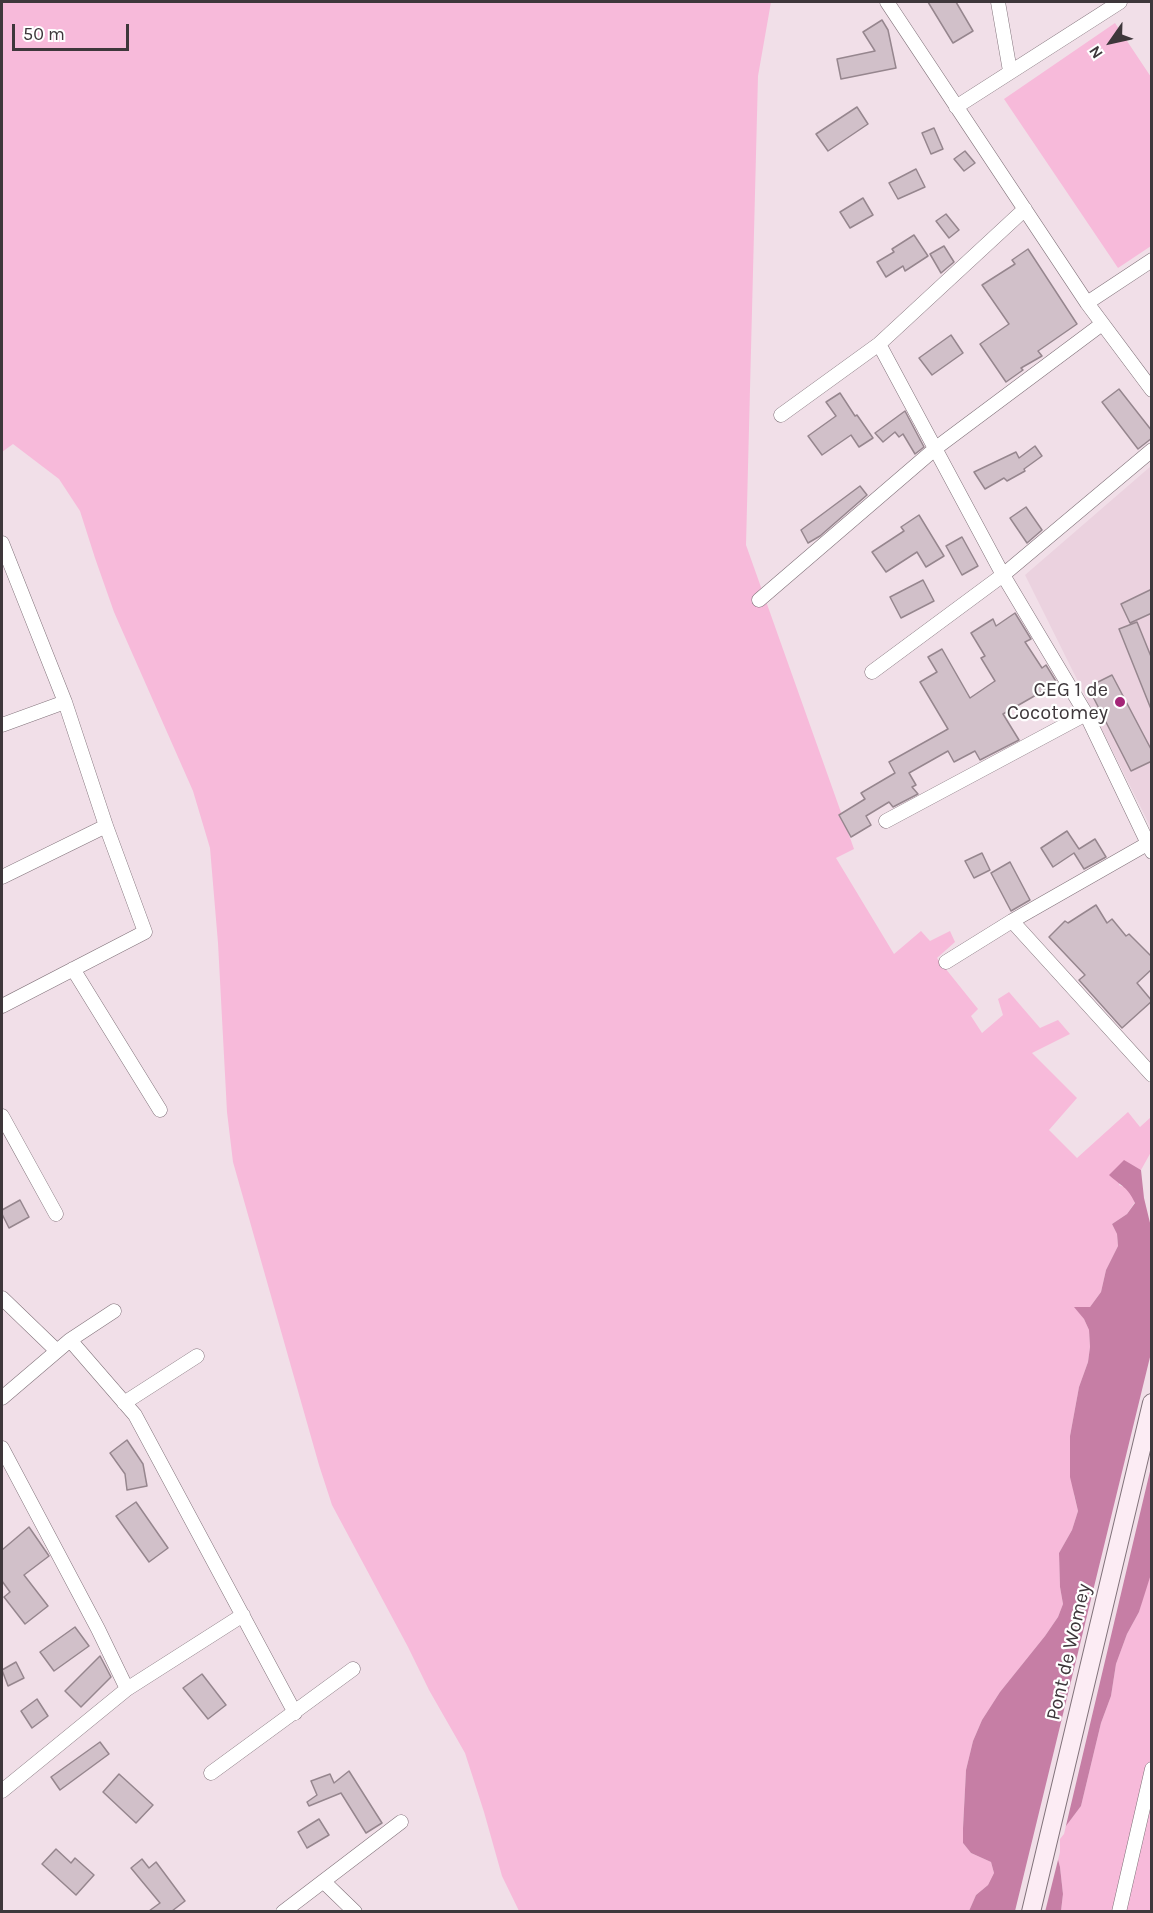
<!DOCTYPE html>
<style>
body{margin:0}
#map{position:relative;width:1153px;height:1913px;overflow:hidden;background:#f1dfe8;font-family:Karla,sans-serif}
canvas{display:block}
.frame{position:absolute;inset:0;border:3px solid #3e373b;pointer-events:none}
.north{position:absolute;left:1081px;top:12px;width:60px;height:60px;-webkit-text-stroke:4px #fff;paint-order:stroke;rotate:236deg;font-size:16px;font-weight:700;line-height:24px;text-align:center;color:#3e373b}
.north::after{content:'';display:block;margin:auto;width:21px;height:27px;background:#3e373b;clip-path:polygon(50% 0,100% 100%,50% 72%,0 100%)}
.scale{position:absolute;left:12px;top:24px;width:117px;height:27px;box-sizing:border-box;border:3px solid #3e373b;border-top:0;padding-left:8px;font-size:18px;line-height:21px;white-space:nowrap;color:#3e373b;-webkit-text-stroke:4px #fff;paint-order:stroke}
</style>
<div id="map">
<canvas width="1153" height="1913"></canvas>
<div class="frame"></div>
<div class="north">N</div>
<div class="scale">50 m</div>
</div>
<script>
const g = document.querySelector('canvas').getContext('2d');
g.lineJoin = 'round';
function fill(path, color) { g.fillStyle = color; g.fill(path, 'evenodd'); }
function strokePath(path, color, width, dash) { g.strokeStyle = color; g.lineWidth = width; g.lineCap = dash ? 'butt' : 'round'; g.setLineDash(dash || []); g.stroke(path); }
function write(font, color, halo, rows, align = 'center') {
  g.font = font + ' Karla,sans-serif'; g.lineWidth = 4.5; g.setLineDash([]); g.textBaseline = 'middle'; g.strokeStyle = halo; g.fillStyle = color; for (const [text, x, y, turn = 0] of rows) {
    g.save(); g.translate(x, y); g.rotate((+turn || 0) * Math.PI / 180); g.textAlign = isNaN(turn) ? turn : align; if (halo) g.strokeText(text, 0, 0); g.fillText(text, 0, 0); g.restore();
  }
}
fill(new Path2D(`
 M1151 466V828L1025 575Z`), '#ebd2df');
fill(new Path2D(`
 M2 2H771L758 76 746 545 854 849 836 858 894 954 921 931 930 941 950 931 955 942 937 958 978 1009 971 1016 982 1033 1003 1015 998 999 1009 992 1040 1028 1058 1020 1070 1034 1032 1053 1077 1098 1049 1130 1077 1158 1128 1112 1140 1127 1151 1117V1152L1141 1170 1124 1161 1119 1185 1129 1189 1135 1202 1127 1214 1112 1224 1117 1234 1118 1246 1106 1270 1101 1292 1090 1307H1075L1084 1319 1089 1330 1090 1347 1088 1362 1079 1387 1070 1436 1074 1495 1078 1511 1072 1530 1059 1553 1060 1587 1063 1604 1058 1617 1045 1636 1000 1692 982 1720 973 1741 966 1770 963 1828V1843L971 1853 991 1862 994 1873 988 1885 976 1895 969 1911H519L502 1876 484 1812 465 1753 429 1690 408 1647 332 1505 319 1465 233 1162 227 1112 218 943 210 848 193 791 114 612 95 558 80 511 59 479 13 444 2 452Z
 M1115 23 1151 77V246L1118 268 1004 99Z
 M1151 1567V1911H1061L1063 1894 1060 1867 1055 1848 1057 1838 1081 1806 1101 1723 1111 1696 1116 1664 1127 1634 1139 1612Z`), '#f7bada');
fill(new Path2D(`
 M1124 1160 1141 1170 1144 1198 1151 1227V1574L1139 1612 1127 1634 1116 1664 1111 1696 1101 1723 1081 1806 1057 1838 1055 1848 1060 1867 1063 1894 1061 1911H969L976 1895 988 1885 994 1873 991 1862 971 1853 963 1843V1828L966 1770 973 1741 982 1720 1000 1692 1045 1636 1058 1617 1063 1604 1060 1587 1059 1553 1072 1530 1078 1511 1070 1477V1436L1079 1387 1088 1362 1090 1347 1089 1330 1084 1319 1074 1307H1090L1101 1292 1106 1270 1118 1246 1117 1234 1112 1224 1127 1214 1135 1203C1128 1187 1121 1186 1109 1175Z`), '#c67ea5');
fill(new Path2D(`
 M1151 1353V1467L1064 1834 1060 1839V1852L1045 1912 1015 1911Z`), '#f1dfe8');
const building = new Path2D(`
 M928 2H956L973 31 953 43Z
 M882 20 888 30 896 68 841 79 837 59 875 51 863 32Z
 M857 107 868 124 828 151 816 134Z
 M934 128 943 149 931 154 922 133Z
 M965 151 975 163 964 171 954 159Z
 M916 169 925 187 898 199 889 183Z
 M863 198 873 215 850 228 840 212Z
 M946 214 959 230 949 238 936 221Z
 M914 235 928 256 905 271 903 266 886 277 877 262 894 252 892 249Z
 M944 246 954 262 941 273 930 254Z
 M1028 249 1077 324 1038 351 1042 356 1021 368 1023 370 1006 382 980 344 1009 324 982 285 1015 264 1012 260Z
 M951 335 963 353 932 375 919 358Z
 M1119 389 1152 431V438L1138 449 1102 402Z
 M840 393 855 416 857 415 873 438 859 447 851 435 822 455 808 436 836 416 826 402Z
 M905 411 924 447 915 454 903 434 899 437 895 432 883 442 875 433Z
 M1035 446 1042 456 1024 469 1025 471 1007 481 1004 478 985 489 974 472 1016 452 1019 458Z
 M860 486 867 495 820 536 808 543 801 530Z
 M1026 507 1042 530 1027 543 1010 518Z
 M919 515 944 556 926 567 917 552 886 572 872 552 904 531 901 527Z
 M962 537 978 566 962 575 946 546Z
 M923 580 934 601 901 618 890 597Z
 M1152 589V613L1130 623 1121 604Z
 M1015 613 1031 639 1025 642 1042 668 1046 665 1057 683 1003 714 1019 740 980 760 975 751 954 762 948 751 909 773 916 785 912 787 918 794 893 807 889 802 866 816 871 825 851 837 839 815 865 799 861 793 895 773 889 762 948 729 920 682 937 672 928 657 942 649 970 698 995 681 981 658 985 656 971 633 993 619 996 626Z
 M1137 622 1152 659 1151 709 1119 629Z
 M1112 675 1152 751V761L1131 771 1088 687Z
 M1067 831 1079 849 1095 839 1106 857 1084 869 1074 853 1053 867 1041 848Z
 M982 853 990 870 974 878 965 861Z
 M1010 862 1030 900 1011 911 991 873Z
 M1096 905 1107 923 1112 919 1126 936 1129 934 1152 957V969L1137 983 1152 1001 1122 1028 1079 980 1085 975 1049 937 1065 921 1068 923Z
 M20 1200 29 1217 9 1228 2 1214V1210Z
 M127 1440 143 1464 147 1486 127 1490 125 1474 110 1453Z
 M136 1502 168 1548 149 1562 116 1516Z
 M29 1527 49 1556 24 1575 48 1606 25 1624 4 1597 10 1592 2 1581V1550Z
 M75 1627 89 1646 54 1671 40 1652Z
 M100 1656 111 1677 81 1707 65 1691Z
 M16 1662 24 1678 8 1686 2 1670Z
 M202 1674 226 1705 208 1719 183 1688Z
 M37 1699 48 1716 32 1728 21 1711Z
 M100 1742 109 1754 60 1790 51 1777Z
 M349 1771 382 1823 366 1833 341 1793 309 1806 307 1802 317 1795 311 1781 330 1774 334 1783Z
 M119 1774 153 1805 136 1823 103 1792Z
 M319 1819 329 1835 307 1848 298 1832Z
 M56 1849 71 1863 75 1858 94 1875 76 1895 42 1864Z
 M142 1859 149 1868 156 1862 185 1901 172 1911H149L160 1903 131 1868Z`);
fill(building, '#d1c0c9');
strokePath(building, '#96868e', 1.5);
const street = new Path2D(`
 M887 2 1087 303
 M998 2 1010 71
 M956 107 1120 2
 M1152 260 1087 303 1152 390
 M879 344 1003 575 1086 714 1152 852
 M781 415 879 344 1025 209
 M2 543 65 702 106 826 145 932 2 1006
 M759 600 936 448 1102 324
 M872 672 1003 575 1152 450
 M2 725 65 702
 M886 821 1086 714
 M2 877 106 826
 M1012 921 1152 1075
 M946 962 1012 921 1147 844
 M73 969 160 1110
 M2 1116 56 1214
 M2 1298 57 1351
 M70 1340 135 1415 295 1713
 M2 1398 70 1340 114 1311
 M124 1403 197 1356
 M2 1448 98 1629 127 1689
 M211 1773 353 1669
 M2 1791 127 1689 243 1615
 M324 1882 355 1912
 M283 1912 401 1822
 M1119 1912 1152 1769`);
const secondary = new Path2D(`
 M1031 1912 1152 1403`);
strokePath(street, '#81727a', 15);
strokePath(secondary, '#81727a', 20);
strokePath(street, '#fff', 14);
strokePath(secondary, '#fcecf4', 18);
for (const [x, y, r, color] of [
 [1120,702,6,"#a42577"]
]) { const dot = new Path2D(); dot.arc(x, y, r, 0, 2 * Math.PI); g.fillStyle = color; g.fill(dot); strokePath(dot, '#fff', 2); }
write('20px', '#3e373b', '#fff', [
 ["CEG 1 de",1108,690],
 ["Cocotomey",1108,713]
], 'right');
write('20px', '#3e373b', '#fff', [
 ["Pont de Womey",1069,1652,-77]
]);
</script>
